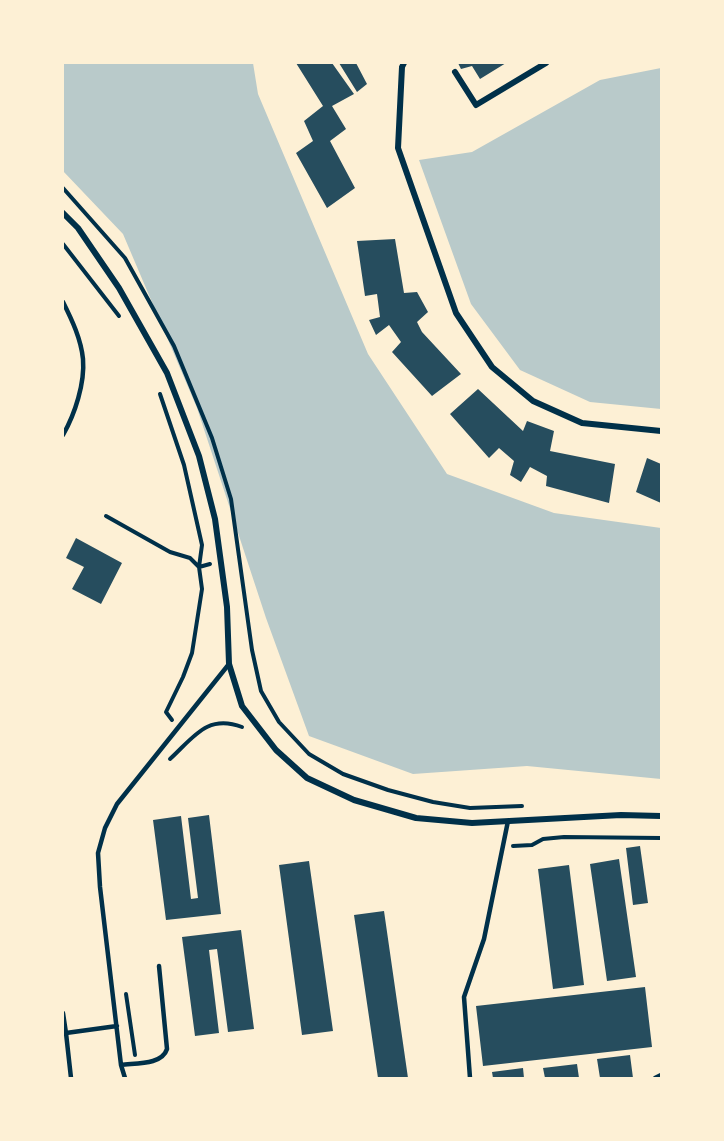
<!DOCTYPE html>
<style>
body{margin:0}
#map{position:relative;width:724px;height:1141px;overflow:hidden;background:#fdf0d5;font-family:"Work Sans",sans-serif}
canvas{display:block}
.frame{position:absolute;inset:0;border:64px solid #fdf0d5;pointer-events:none}
</style>
<div id="map">
<canvas width="724" height="1141"></canvas>
<div class="frame"></div>
</div>
<script>
const g = document.querySelector('canvas').getContext('2d');
g.lineJoin = 'round';
function fill(path, color) { g.fillStyle = color; g.fill(path, 'evenodd'); }
function strokePath(path, color, width, dash) { g.strokeStyle = color; g.lineWidth = width; g.lineCap = dash ? 'butt' : 'round'; g.setLineDash(dash || []); g.stroke(path); }
fill(new Path2D(`
 M63 63H253L258 94 368 354 447 474 554 513 661 528V779L527 766 413 774 309 736 266 618 197 408 123 234 63 171Z
 M661 68V409L590 402 520 370 471 304 419 160 472 152 600 80Z`), '#b9caca');
fill(new Path2D(`
 M296 63H332L354 94 332 106 346 129 330 141 355 188 327 208 296 153 313 141 304 121 323 106Z
 M339 63H356L367 84 357 92Z
 M458 63H506L480 79 472 66 461 69Z
 M395 239 404 293 417 292 428 312 417 322 422 332 461 374 432 396 392 352 401 342 389 325 376 335 369 320 380 317 377 294 365 296 357 241Z
 M478 389 523 431 527 421 554 431 550 451 615 464 609 503 546 486 547 476 530 467 521 482 510 475 514 461 499 448 489 458 450 414Z
 M647 458 661 464V503L636 492Z
 M76 538 122 563 101 604 72 589 84 567 66 558Z
 M209 815 221 914 166 920 153 820 181 816 191 899 198 898 188 818Z
 M640 846 648 903 633 905 626 848Z
 M619 859 636 977 607 981 590 864Z
 M309 861 333 1031 302 1035 279 865Z
 M569 865 584 985 553 989 538 869Z
 M384 911 408 1078H378L354 915Z
 M241 930 254 1029 228 1032 217 949 209 950 219 1033 195 1036 182 937Z
 M645 987 652 1047 483 1066 476 1006Z
 M630 1055 633 1078H600L597 1059Z
 M577 1064 579 1078H545L543 1068Z
 M523 1068 524 1078H493L492 1072Z`), '#264d5e');
strokePath(new Path2D(`
 M63 188 125 258 174 346 212 438 231 499 252 650 261 691 279 722 309 754 343 774 388 790 433 802 470 808 522 806
 M63 244 119 316
 M160 394 184 465 202 545 199 567 202 589 192 653 183 677 166 712 172 720
 M106 516 170 552 190 558 199 567 210 564
 M170 759C194 737 207 714 242 727
 M513 846 532 845 543 839 564 837 661 838
 M126 994 135 1055`), '#003049', 4);
strokePath(new Path2D(`
 M63 302C72 320 81 339 83 359 85 383 75 414 63 435
 M63 1013 66 1033 117 1026
 M66 1033 71 1078
 M121 1065C136 1063 162 1065 167 1049L159 966
 M125 1078 121 1065 100 887 98 853 105 828 117 804 229 664
 M470 1078 464 997 484 939 508 821
 M655 1078 661 1075`), '#003049', 4.5);
strokePath(new Path2D(`
 M404 63 402 67 398 148 456 313 492 367 533 401 582 423 661 431
 M455 72 476 105 546 63
 M63 213 78 228 119 288 167 373 199 456 215 519 227 607 229 664 242 706 276 750 307 778 354 800 416 818 472 823 621 815 661 816`), '#003049', 6);
</script>
